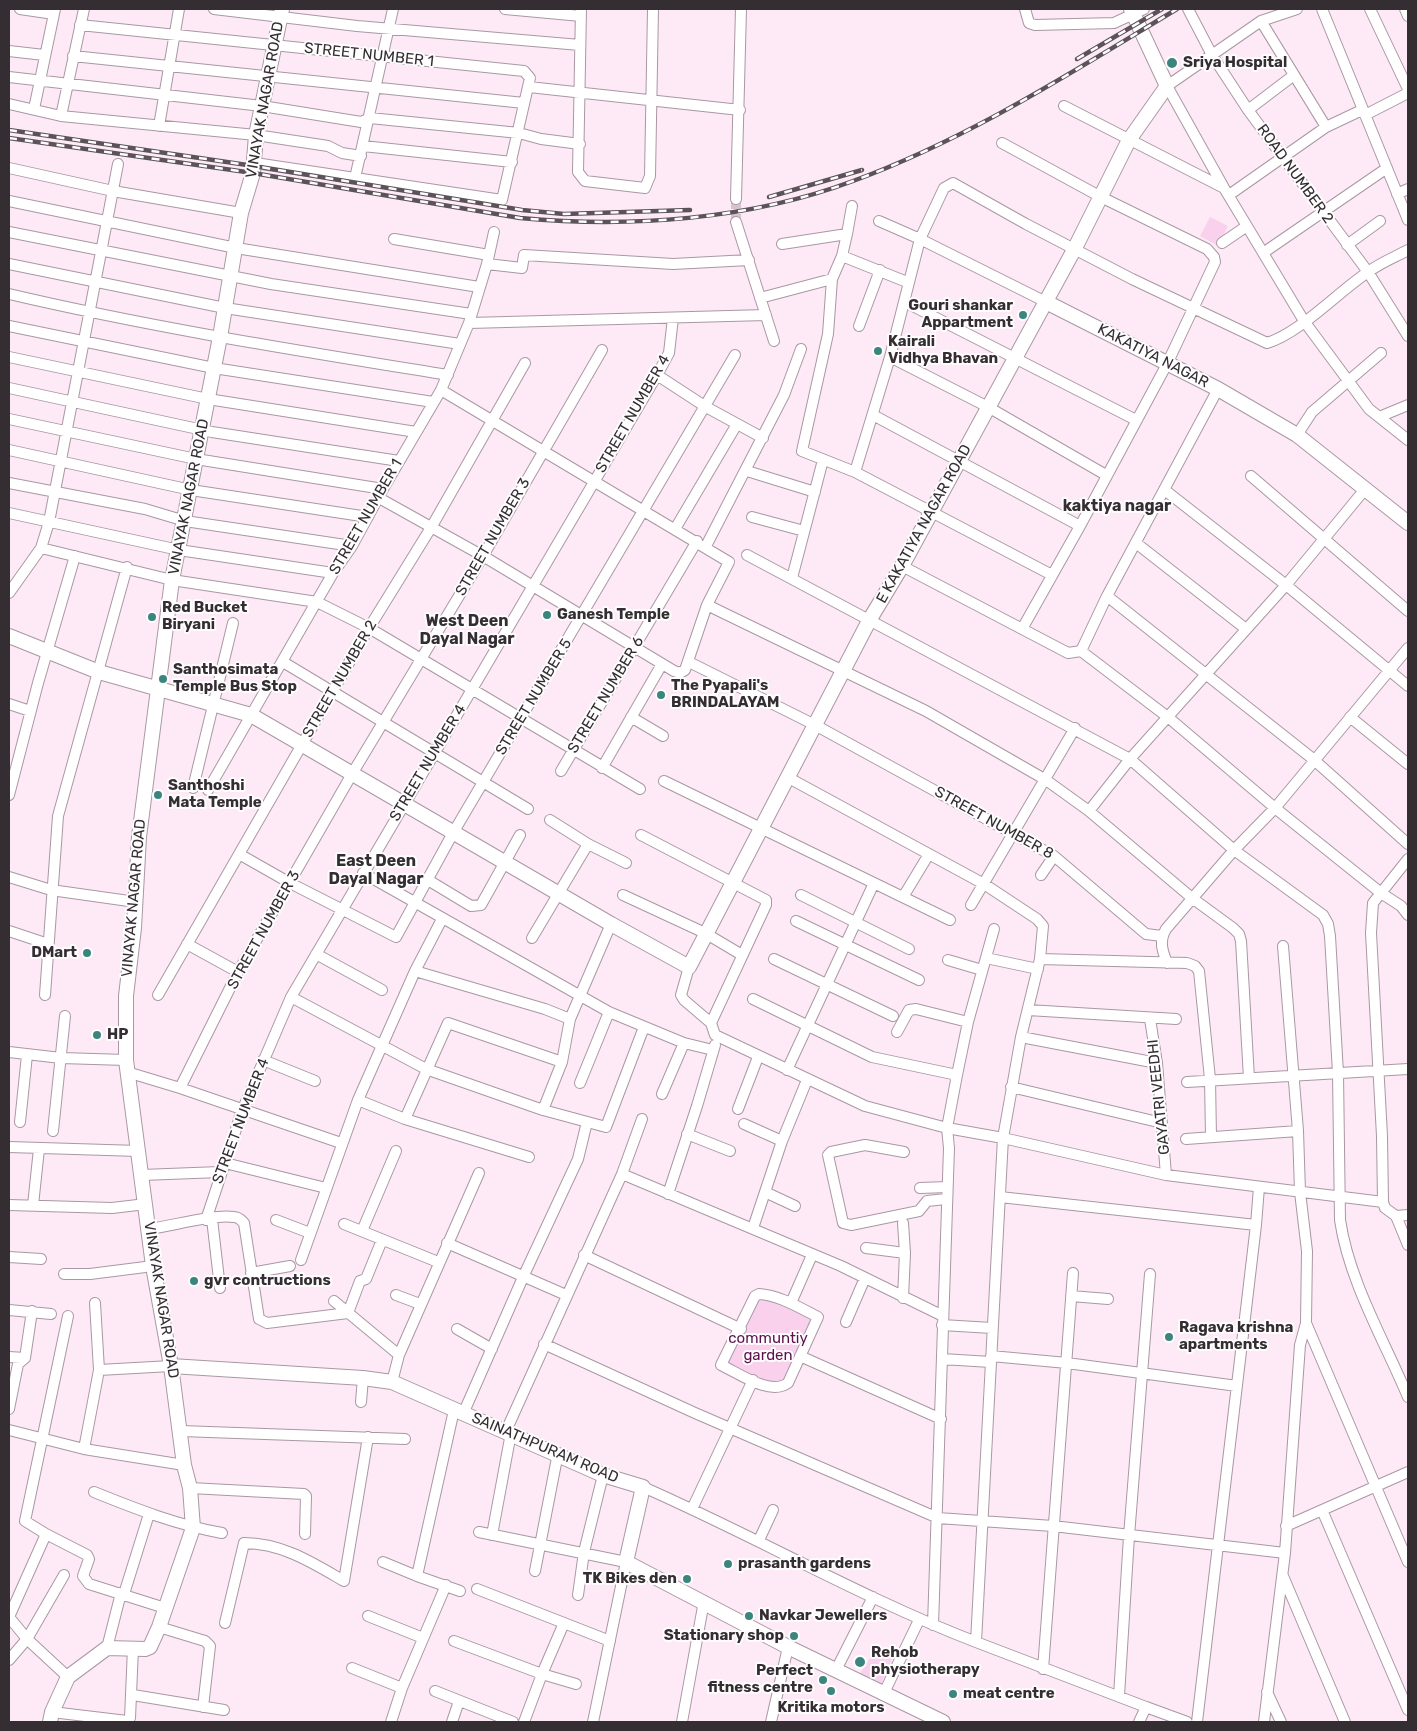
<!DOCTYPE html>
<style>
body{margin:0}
#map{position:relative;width:1417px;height:1731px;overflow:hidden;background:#fdeaf6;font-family:Rubik,sans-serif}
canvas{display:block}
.frame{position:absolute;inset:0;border:10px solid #342d32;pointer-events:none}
</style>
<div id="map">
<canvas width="1417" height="1731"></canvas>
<div class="frame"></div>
</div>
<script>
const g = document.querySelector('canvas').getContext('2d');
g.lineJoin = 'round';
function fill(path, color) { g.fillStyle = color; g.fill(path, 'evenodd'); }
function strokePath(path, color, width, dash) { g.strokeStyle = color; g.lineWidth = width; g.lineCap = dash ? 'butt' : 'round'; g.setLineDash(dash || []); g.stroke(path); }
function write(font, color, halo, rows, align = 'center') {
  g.font = font + ' Rubik,sans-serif'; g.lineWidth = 4; g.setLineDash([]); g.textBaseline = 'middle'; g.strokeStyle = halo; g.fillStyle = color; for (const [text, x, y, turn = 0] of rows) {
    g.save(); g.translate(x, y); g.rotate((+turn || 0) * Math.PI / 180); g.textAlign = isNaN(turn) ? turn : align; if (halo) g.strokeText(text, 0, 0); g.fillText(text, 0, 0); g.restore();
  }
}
fill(new Path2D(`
 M1210 217 1228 226 1218 246 1200 236Z
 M759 1294 816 1316 782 1388 721 1365Z
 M876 1649 893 1657 881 1684 859 1675Z`), '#fad1ed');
strokePath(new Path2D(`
 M736 199V222`), '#d5c4cf', 10, [10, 5]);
const street = new Path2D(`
 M20 9 54 14
 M214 9 357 26 580 45
 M505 9 581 16
 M581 9 578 172 585 181 645 188 650 176 653 9
 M1025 9 1029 23 1035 25 1114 23 1144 9
 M1188 9 1212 55 1248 110 1368 272 1408 336
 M1297 9 1261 21 1167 86 1224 188 1304 321 1369 409 1408 440
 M1322 9 1408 220
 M1370 9 1408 89
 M1405 9 1408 16
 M1261 21 1326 127
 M80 25 524 71 530 78 502 200 255 163
 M9 51 44 55
 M73 56 524 103
 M9 77 262 106 361 122 370 118 519 133 541 139 580 144
 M529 87 740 110
 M9 104 61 116 256 135 328 146 342 153 361 156
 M1064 106 1224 188
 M34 109 55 9
 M1248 110 1294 75
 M1365 115 1408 93
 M61 116 84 9
 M159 126 179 9
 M1002 143 1101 197 1207 249 1214 257 1215 262 1167 364 1080 526 1022 629
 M363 146 512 162
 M9 168 113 191 241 213
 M355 178 393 9
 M1397 194 1408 189
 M1229 195 1326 127 1362 110
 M736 199 741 9
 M9 201 236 248 479 287
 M879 221 920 239 1046 302
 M736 222 774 341
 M9 232 271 284 471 314
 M847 234 852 206
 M394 239 489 255
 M1222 243 1247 226
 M782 244 847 234 842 256 832 279 828 334 802 451 855 472 1052 575
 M1347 245 1380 221
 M1263 253 1387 168
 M842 256 907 282
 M9 264 225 308 460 344
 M487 264 522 268 524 255 673 264 749 260
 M9 294C154 328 301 351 448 375
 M760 298 832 279
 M905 302 1136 420
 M469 323 766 315
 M9 326 214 368 433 402
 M859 326 880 270
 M9 357 208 399 416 432
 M890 357 988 407 1106 475
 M657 375 706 407 763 438
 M9 388 212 432 399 461
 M873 415 1080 526
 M1379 417 1408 405
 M9 419 196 459 383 489
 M1297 435 1312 412 1381 353
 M9 450 191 490 368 517
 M747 471 815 492
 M855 472 890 357 920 239 944 188 953 183 1026 224 1132 279 1267 343C1300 333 1338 292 1368 272 1380 263 1395 257 1408 250
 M1251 476 1408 611
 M9 483 145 509 185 521 352 546
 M1166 491 1286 585 1408 686
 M379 498 483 556 674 671 680 673 685 670 707 605 729 562 441 390
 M9 513 179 550 333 573
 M752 517 804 531
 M675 529 737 424
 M1136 543 1246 629
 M706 546 784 395 801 349
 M41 548 172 580 317 602 369 628 640 789
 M747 555 1130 759 1234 850 1323 915 1328 924 1330 936 1338 1073 1340 1220C1349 1281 1384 1340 1408 1397
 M902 566 1068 653 1081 651 1169 718 1275 808 1381 893 1401 906 1408 915
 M792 578 823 460
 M9 593 41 548 49 522 118 164
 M1107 596 1313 759 1408 844
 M707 605 926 711 1046 780 1089 811 1192 898 1233 928 1239 934 1241 941 1249 1078
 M1081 651 1107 596 1218 389
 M283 662 528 809
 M689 662 815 725 1054 856 1146 934 1162 936
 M9 704 30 711
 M631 717 663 736
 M1350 717 1408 764
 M602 768 662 664
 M561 771 697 541
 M787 777 984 884 1037 919 1043 926 1040 959 1021 1037 1003 1138 976 1642 1146 1707 1139 1722
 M664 781 950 920
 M193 788 233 623
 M208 790 333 573 352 546 383 489 441 390 469 323 487 264 494 232
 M9 795 38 683 75 556
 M1089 811 1130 759 1286 585 1366 488
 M550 820 588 844
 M641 835 766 900V905L711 1023
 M239 854 290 883 396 937 453 833 735 355
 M1408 859 1373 903 1371 933 1382 1136 1383 1202 1385 1208 1396 1216 1408 1215
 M363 873 609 1012 684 1043 713 1050
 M1041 875 1054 856
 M9 877 51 890 136 902
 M428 880 471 906 481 905 520 835
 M623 895 705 933 742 955
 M801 895 909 949
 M903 897 929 854
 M971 905 1075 728
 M796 921 919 980
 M9 931 48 944
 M532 938 588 844 626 863
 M187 944 238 972
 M316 954 382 990
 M986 958 1038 969
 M774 959 893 1016
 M1040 959 1187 963 1195 966 1199 971 1210 1079 1211 1137
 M948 960 982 970
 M1167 963C1162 950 1159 941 1166 929L1234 850 1275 808 1408 648
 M689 967 681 995 684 1000 711 1023 715 1035 865 1106 947 1128 1003 1138 1166 1175 1383 1202
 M415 971 545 1009 570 1019
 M45 995 58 816 127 567
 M158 995 369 628 432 526 525 363
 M291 997 426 1069 543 1110 606 1127 644 1027
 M753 999 872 1057 957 1075
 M1028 1010 1176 1019
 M1150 1019 1157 1063 1166 1175
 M897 1032 909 1010 916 1009 968 1022
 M1021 1037 1157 1063
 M9 1052 61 1058 126 1060
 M263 1060 315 1081
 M787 1070 874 883
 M127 1072 180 1088 341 1143
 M1187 1082 1408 1069
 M580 1083 609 1012
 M1011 1087 1162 1123
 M180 1088 238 972 352 774 483 556 602 350
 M662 1094 684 1043
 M358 1100 405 1119 529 1157
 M738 1109 758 1057
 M543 1110 562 1062 570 1019 611 924
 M405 1119 448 1023 562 1062
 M20 1122 27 1055
 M744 1124 782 1141
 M53 1131 65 1016
 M687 1134 730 1151
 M1186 1139 1298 1131
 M9 1147 139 1151
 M904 1152 865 1145 831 1152 828 1155 843 1223 851 1225 919 1211 927 1201 946 1199
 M225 1163 326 1188
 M622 1174 841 1266 943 1316
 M142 1175 220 1172
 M920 1188 947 1187
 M765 1192 795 1206
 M668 1194 697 1106 715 1045
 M1000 1197 1256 1225 1197 1722
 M9 1205 112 1208 146 1204
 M33 1205 39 1149
 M1396 1216 1408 1245
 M212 1219 220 1288
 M206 1220 242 1111 291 997 657 375 669 353 673 318
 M276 1220 310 1233
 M344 1224 438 1262
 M1256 1225 1259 1187
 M753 1228 782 1141 807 1080
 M149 1229C172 1226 213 1214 234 1217 239 1217 241 1220 244 1223L259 1319 267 1323 348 1313 360 1281 366 1279 382 1240
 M362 1231 396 1151
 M447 1243 566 1295
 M866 1248 905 1253
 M584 1255 741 1329
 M9 1257 41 1259
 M301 1260 358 1100 415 971 442 919
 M251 1273 290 1266
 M64 1274H90L153 1266
 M759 1294C779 1295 800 1308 818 1317L788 1383C770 1396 740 1374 721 1365L755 1296Z
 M396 1295 420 1304
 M1071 1296 1108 1299
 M903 1298 905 1253 903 1223
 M334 1301 399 1355
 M95 1303 99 1370
 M791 1303 812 1255
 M9 1310 51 1314
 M68 1316 25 1521 46 1534 87 1555 89 1559 83 1576 89 1584 165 1608
 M846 1322 865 1278
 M1306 1323 1408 1562
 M942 1325 992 1328
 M457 1329 492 1349
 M544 1344 695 1413 938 1518 1053 1526 1285 1553
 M800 1356 941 1419
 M991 1356 1067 1363 1237 1386
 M9 1357 25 1358
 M942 1359 991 1362
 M392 1382 399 1355 479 1173
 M361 1402 363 1378
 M9 1409 18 1364 25 1358 32 1311
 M454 1410 417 1576 460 1591
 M463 1414 524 1275 578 1159 587 1122
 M9 1430 84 1449 184 1465
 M181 1431 405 1439
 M506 1431 622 1174 642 1119
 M84 1449 99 1370 171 1366
 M643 1487C755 1536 862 1598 976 1642
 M190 1488 304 1494 306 1496 305 1534
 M94 1492C136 1509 177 1525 222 1533
 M692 1509 753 1380
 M1322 1510 1408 1710
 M1286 1526 1408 1472
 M479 1532 626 1562 593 1722
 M492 1535 511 1433
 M759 1540 773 1510
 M383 1562 417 1576
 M535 1571 558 1453
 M1283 1576 1345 1722
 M477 1589 610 1641
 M124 1594 149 1514
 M578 1595 584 1552 603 1475
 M368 1616 423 1638
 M9 1617 46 1534
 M9 1617 27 1639 68 1677
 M225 1623 244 1543C282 1543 313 1563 344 1581L368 1437
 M564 1623 542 1674 576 1684
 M933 1625 949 1148 947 1128 957 1075 968 1022 994 929
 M159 1627 205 1641 210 1646 203 1707
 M454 1641 542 1674 524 1722
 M107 1648 121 1593
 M9 1660 27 1639 64 1575
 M352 1668 402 1688
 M1043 1669 1073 1273
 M836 1670 873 1597
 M435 1691 513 1722
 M1267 1692 1281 1722
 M133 1695 224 1710
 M883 1695 919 1620
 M1119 1696 1129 1536 1150 1274
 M1146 1707 1187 1722
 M52 1712 127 1721 130 1718 133 1648
 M391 1722 402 1688 446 1585
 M452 1722 459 1701
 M682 1722 704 1601
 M771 1722 788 1647
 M1264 1722 1285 1553 1300 1345 1306 1323 1307 1251 1300 1192 1298 1131 1283 946`);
const secondary = new Path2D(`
 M1046 302 1218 389 1297 435 1408 523
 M9 636 99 672 251 715 611 924 689 967 870 619 902 566 1075 248 1129 140 1167 86 1131 9
 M171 1366 363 1378 392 1382 603 1475 643 1487 626 1562 788 1647 943 1722
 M50 1722 52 1712 68 1677 107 1648 145 1649 150 1647 159 1627 193 1528 190 1488 184 1465 171 1366 153 1266 126 1060V996L134 928 139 837 172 580 220 337 241 213 253 173 256 135 282 9`);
strokePath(street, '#a998a3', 12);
strokePath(secondary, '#a998a3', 16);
strokePath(street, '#fff', 10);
strokePath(secondary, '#fff', 14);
const rail = new Path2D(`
 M1077 59 1162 9
 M9 130 254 166 522 210 564 214 690 210
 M9 138 253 173 520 218C630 228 749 220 853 181 968 139 1072 72 1177 9
 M769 197 862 170`);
strokePath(rail, '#5c5259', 4.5);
strokePath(rail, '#fdfdfd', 2.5, [8]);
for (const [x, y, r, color] of [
 [1172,63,6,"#3c847e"],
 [1023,315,5,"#3c847e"],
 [878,351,5,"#3c847e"],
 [547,615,5,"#3c847e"],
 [152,617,5,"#3c847e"],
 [163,679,5,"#3c847e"],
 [661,695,5,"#3c847e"],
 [158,795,5,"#3c847e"],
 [87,953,5,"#3c847e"],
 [97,1035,5,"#3c847e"],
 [194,1281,5,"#3c847e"],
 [1169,1337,5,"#3c847e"],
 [728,1564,5,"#3c847e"],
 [687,1579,5,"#3c847e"],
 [749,1616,5,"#3c847e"],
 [794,1636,5,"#3c847e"],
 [860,1662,6,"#3c847e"],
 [823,1680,5,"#3c847e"],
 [831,1691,5,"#3c847e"],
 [953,1694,5,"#3c847e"]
]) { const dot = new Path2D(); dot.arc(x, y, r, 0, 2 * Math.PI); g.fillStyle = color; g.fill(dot); strokePath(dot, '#fdfdfd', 2); }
write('15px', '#342d32', '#fdfdfd', [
 ["STREET NUMBER 1",369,55,6],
 ["VINAYAK NAGAR ROAD",265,100,-80],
 ["ROAD NUMBER 2",1295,174,54],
 ["KAKATIYA NAGAR",1153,356,27],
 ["STREET NUMBER 4",633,414,-60],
 ["VINAYAK NAGAR ROAD",189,497,-79],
 ["STREET NUMBER 1",366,517,-60],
 ["E KAKATIYA NAGAR ROAD",924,524,-61],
 ["STREET NUMBER 3",493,537,-60],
 ["STREET NUMBER 2",340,679,-60],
 ["STREET NUMBER 6",606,695,-59],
 ["STREET NUMBER 5",534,697,-59],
 ["STREET NUMBER 4",428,763,-59],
 ["STREET NUMBER 8",994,823,29],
 ["VINAYAK NAGAR ROAD",134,898,-85],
 ["STREET NUMBER 3",264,930,-61],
 ["GAYATRI VEEDHI",1159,1097,-96],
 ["STREET NUMBER 4",241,1121,-69],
 ["VINAYAK NAGAR ROAD",161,1300,81],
 ["SAINATHPURAM ROAD",545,1448,23]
]);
write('bold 15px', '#342d32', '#fdfdfd', [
 ["Sriya Hospital",1183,63],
 ["Gouri shankar",1013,306,"right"],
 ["Appartment",1013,323,"right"],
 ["Kairali",888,342],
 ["Vidhya Bhavan",888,359],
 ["Red Bucket",162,608],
 ["Biryani",162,625],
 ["Ganesh Temple",557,615],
 ["Santhosimata",173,670],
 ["Temple Bus Stop",173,687],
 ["The Pyapali's",671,686],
 ["BRINDALAYAM",671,703],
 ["Santhoshi",168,786],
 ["Mata Temple",168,803],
 ["DMart",77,953,"right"],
 ["HP",107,1035],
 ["gvr contructions",204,1281],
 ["Ragava krishna",1179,1328],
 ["apartments",1179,1345],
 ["prasanth gardens",738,1564],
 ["TK Bikes den",677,1579,"right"],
 ["Navkar Jewellers",759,1616],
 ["Stationary shop",784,1636,"right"],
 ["Rehob",871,1653],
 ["physiotherapy",871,1670],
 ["Perfect",813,1671,"right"],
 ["fitness centre",813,1688,"right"],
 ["meat centre",963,1694],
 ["Kritika motors",831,1708,"center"]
], 'left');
write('15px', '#5d104d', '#fdfdfd', [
 ["communtiy",768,1339],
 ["garden",768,1356]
]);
write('bold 16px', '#342d32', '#fdfdfd', [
 ["kaktiya nagar",1117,506],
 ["West Deen",467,621],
 ["Dayal Nagar",467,639],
 ["East Deen",376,861],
 ["Dayal Nagar",376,879]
]);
</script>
